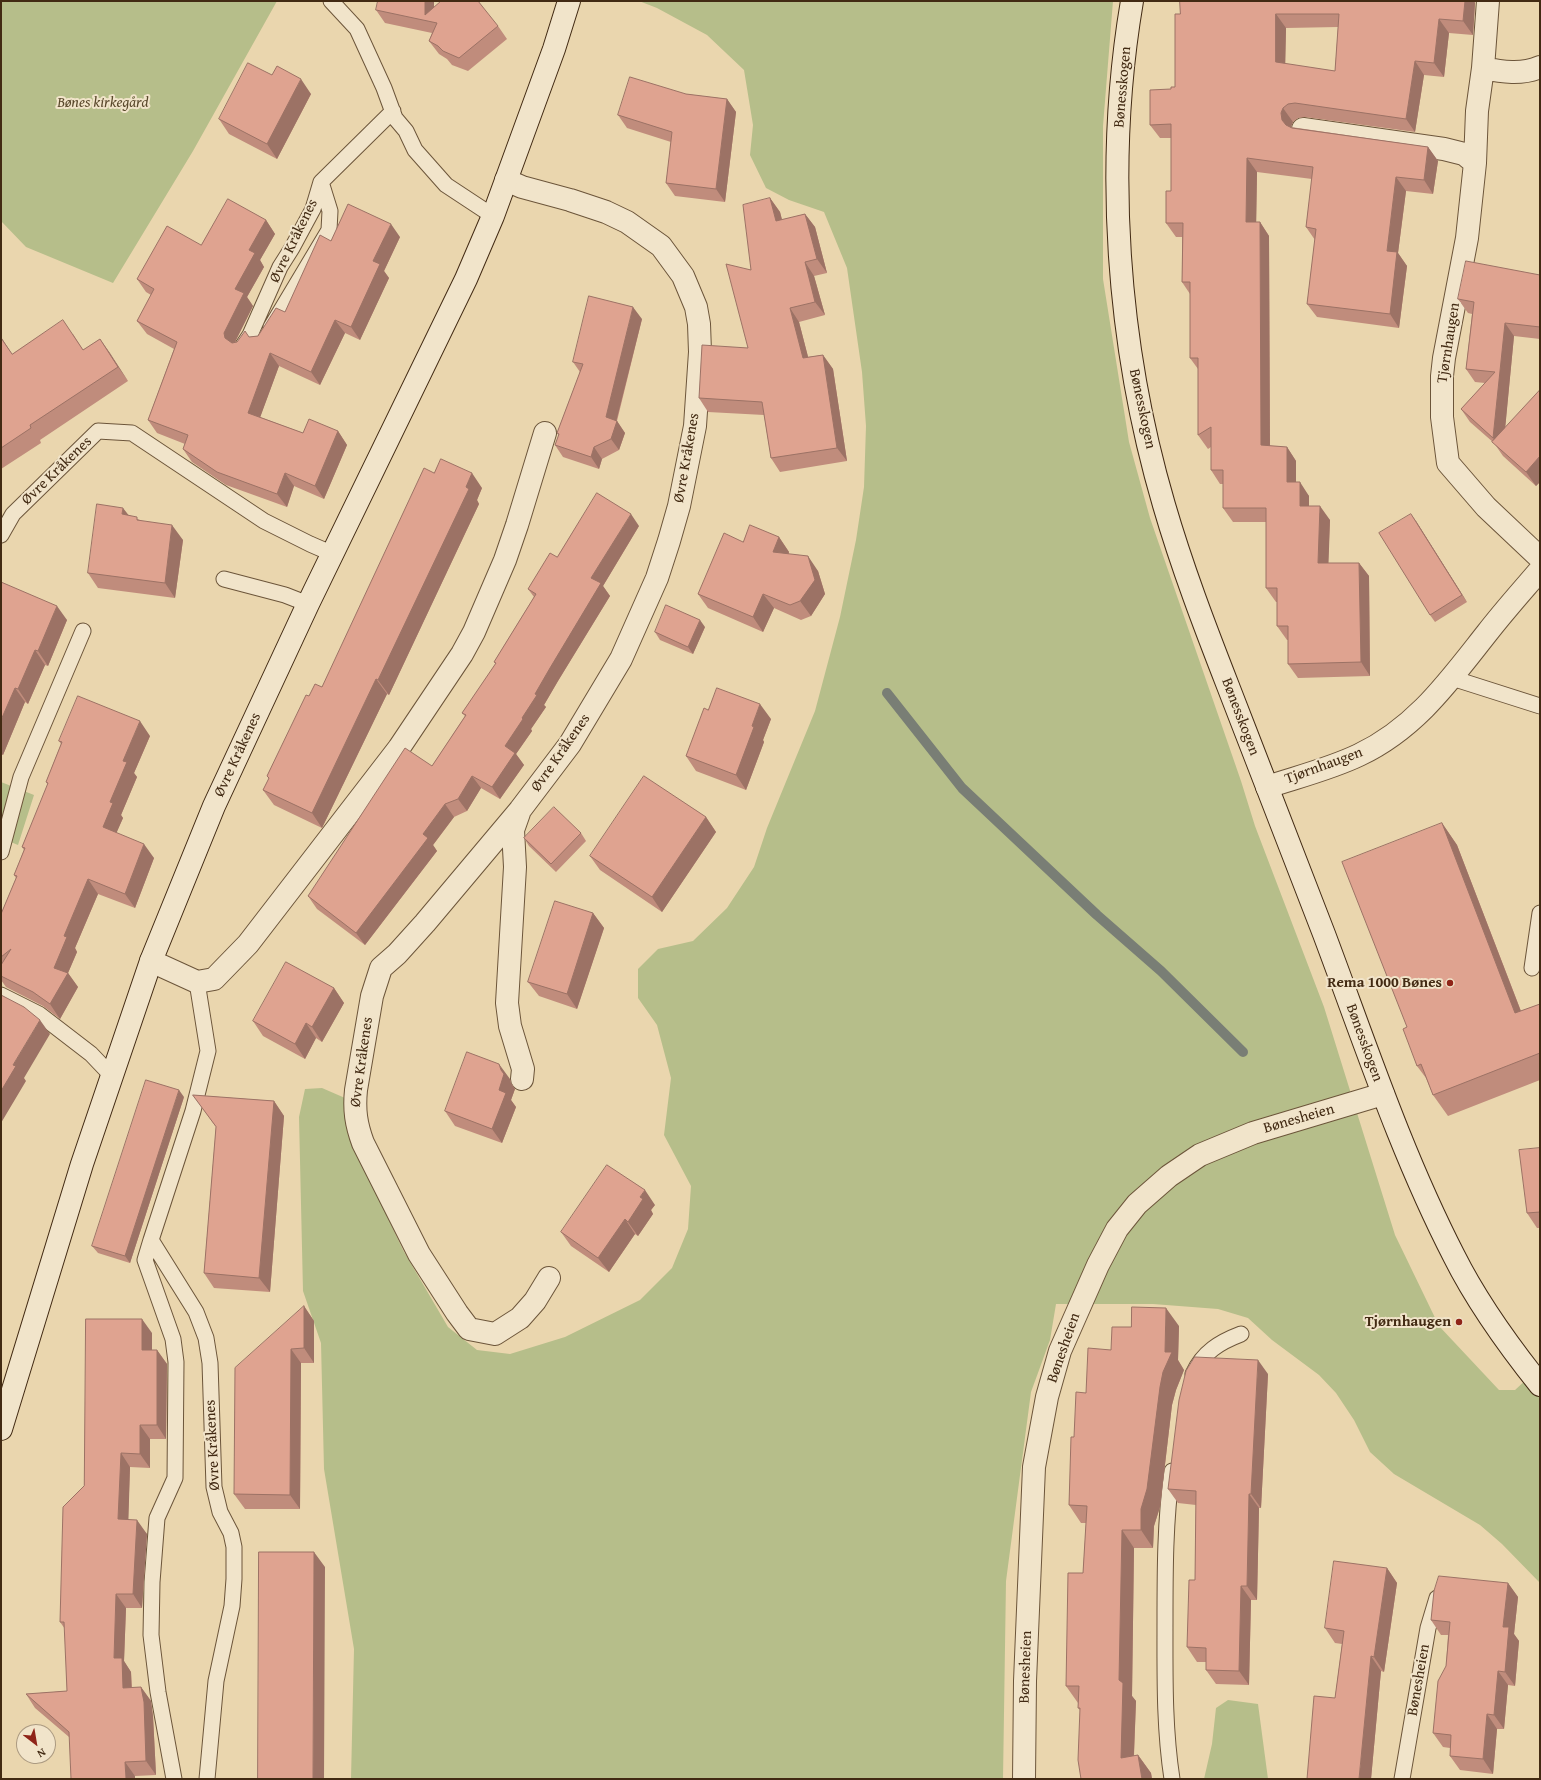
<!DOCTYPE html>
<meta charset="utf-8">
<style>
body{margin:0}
#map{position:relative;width:1541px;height:1780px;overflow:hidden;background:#ead6ae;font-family:"Gentium Book Plus",serif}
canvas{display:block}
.frame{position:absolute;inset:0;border:2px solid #422a13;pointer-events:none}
.north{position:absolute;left:16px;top:1724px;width:40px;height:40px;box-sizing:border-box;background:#f1e4ca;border:1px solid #ab9a81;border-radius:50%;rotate:149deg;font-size:11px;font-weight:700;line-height:16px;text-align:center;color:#422a13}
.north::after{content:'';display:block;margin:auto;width:14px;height:18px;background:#8f2418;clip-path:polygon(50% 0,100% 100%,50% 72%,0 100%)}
</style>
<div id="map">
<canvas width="1541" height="1780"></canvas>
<div class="frame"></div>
<div class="north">N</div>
</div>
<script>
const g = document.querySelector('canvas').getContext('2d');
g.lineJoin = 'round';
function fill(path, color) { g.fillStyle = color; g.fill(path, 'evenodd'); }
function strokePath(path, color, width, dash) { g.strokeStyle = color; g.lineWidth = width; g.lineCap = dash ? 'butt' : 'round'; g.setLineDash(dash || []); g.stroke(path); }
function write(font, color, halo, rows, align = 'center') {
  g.font = font + ' "Gentium Book Plus",serif'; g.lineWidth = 4; g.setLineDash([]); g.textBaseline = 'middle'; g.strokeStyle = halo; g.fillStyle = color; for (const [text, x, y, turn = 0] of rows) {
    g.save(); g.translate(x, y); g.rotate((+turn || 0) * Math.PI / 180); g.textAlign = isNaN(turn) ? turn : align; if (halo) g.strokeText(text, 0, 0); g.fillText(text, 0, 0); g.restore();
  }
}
fill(new Path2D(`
 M1 1H277L193 151 113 283 26 247 1 221Z
 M639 1H1113L1103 126V279L1129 442 1150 518 1241 781 1255 826 1324 1007 1395 1235 1439 1326 1499 1390H1515L1540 1367V1583L1502 1544 1480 1525 1394 1474 1370 1452 1354 1420 1336 1393 1319 1375 1272 1340 1248 1318 1218 1309 1153 1304H1056L1050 1340 1031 1392 1006 1581 1003 1779H351L354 1649 324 1469 321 1343 303 1291 299 1117 305 1089 322 1088 345 1098 355 1149 403 1250 448 1327 477 1350 510 1354 565 1337 640 1300 672 1268 688 1229 691 1186 664 1135 671 1078 657 1025 638 998V969L658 949 693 941 727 908 754 867 767 828 815 711 840 617 856 540 864 487 866 426 862 372 847 268 824 212 789 200 766 188 750 155 753 125 744 70 707 35 657 8Z
 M1 782 34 795 18 845 1 838Z
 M1228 1700 1258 1704 1268 1779H1204L1212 1744 1216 1708Z`), '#b6be8a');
strokePath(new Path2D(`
 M887 693 962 788 1097 915 1161 971 1243 1052`), '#797e75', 10);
const service = new Path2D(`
 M331 1 357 29 384 88 395 118 406 131 415 150 446 185 493 216
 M271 327 329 230 330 211 321 182
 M242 347 250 335 280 267 292 248 313 209 321 182 393 111
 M1 535 13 514 98 431 132 433 264 521 310 544 333 554
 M224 579 285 595 308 604
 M1452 678 1540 706
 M1 852 21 777 83 631
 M1532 968 1540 913
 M197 982 208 1051 193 1111 151 1240 196 1312 206 1338 210 1363 214 1487 220 1512 231 1533 234 1547V1579L232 1606 216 1681 207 1779
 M1 995 39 1014 91 1054 111 1075
 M151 1240 145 1260 173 1339 176 1362 175 1478 157 1518 152 1582 151 1635 158 1692 174 1779
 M1193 1374C1203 1352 1220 1342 1241 1334
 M1172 1779C1164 1727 1165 1675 1165 1622 1165 1571 1165 1521 1172 1471
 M1402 1779 1428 1628 1437 1598`);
const minor = new Path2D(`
 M1488 1 1483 68 1477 111 1475 163 1467 238 1444 358 1442 376V417L1448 463 1486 507 1540 558
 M1483 68C1502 72 1522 75 1540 67
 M1303 129 1444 149 1464 154 1475 163
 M506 180 522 187 570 200 606 212 627 222 661 246 683 276 696 307 699 324 700 352 695 426 679 506 669 541 657 578 621 659 570 744 520 810 425 923 397 954 381 968 372 996 356 1090C354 1110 356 1124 363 1143L419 1254 457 1313 469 1329 495 1334 520 1318 535 1301 549 1278
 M1267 787C1297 777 1330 769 1359 755 1416 728 1449 681 1487 633 1504 611 1522 591 1540 570
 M519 813 513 830 515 867 507 1003 510 1026 523 1069 522 1079
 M151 961 197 982 214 979 248 944 399 748 462 654 474 632 505 560 517 525 545 433
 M1024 1779 1025 1681 1034 1467 1047 1397 1060 1351 1098 1265 1117 1229 1137 1204 1169 1176 1200 1155 1253 1133 1383 1094`);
const secondary = new Path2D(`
 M1132 1C1104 166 1117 345 1164 505 1182 567 1205 627 1228 686 1260 769 1293 852 1324 934 1365 1043 1401 1153 1454 1256 1477 1302 1508 1345 1540 1385
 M1 1429 82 1164 151 961 214 806 308 604 466 279 493 216 554 49 569 1`);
strokePath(service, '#6c553a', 17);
strokePath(minor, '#6c553a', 24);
strokePath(secondary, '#422a13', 24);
strokePath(service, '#f1e4ca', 15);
strokePath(minor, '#f1e4ca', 22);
strokePath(secondary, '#f1e4ca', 22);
fill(new Path2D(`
 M1180 1H1474L1475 3 1473 35 1449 33 1444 77 1424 75 1415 132 1305 117 1298 118 1293 122 1291 127 1428 147 1438 161 1433 194 1406 191 1398 253 1407 266 1399 328 1317 317 1307 304 1315 240 1306 227 1312 179 1257 172 1256 222H1260L1269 236 1270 446 1287 447 1296 461V482L1309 496V506L1330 520 1328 563H1359L1369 576 1370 676 1298 678 1288 664V640H1287L1277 626V602H1276L1266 588V522H1233L1223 508V484H1220L1211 470V447L1208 449 1198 435V369L1190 358V294L1182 282V237H1176L1166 223 1171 191V138H1160L1150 125 1171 89 1175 87 1180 14ZM1338 27 1335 71 1285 64 1286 28Z
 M434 7 498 26 507 39 468 71 452 65 447 59 439 54 429 41 432 33 385 23 376 10Z
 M272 75 311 94 277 159 229 134 219 119Z
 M686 94 727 99 736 112 725 202 675 196 666 183 671 142 627 128 618 115Z
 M770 198 780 212 782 220 805 214 815 227 827 273 814 276 825 315 799 322 808 357 823 355 833 369 847 461 780 472 771 458 764 415 708 412 699 398 748 348 751 270Z
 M266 220 275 234 260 260 264 267 247 297 253 306 235 342 249 337 258 336 285 312 331 241 400 237 384 271 389 278 360 340 345 333 320 385 279 366 260 417 303 433 338 431 347 445 324 499 294 486 287 507 226 485 192 462 183 449 185 444 157 433 148 420 174 349 147 334 137 321 151 295 146 292 137 279Z
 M1540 275V339L1514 336 1505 428 1540 390V482L1536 486 1503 456 1494 443 1470 422 1461 409 1485 383 1475 382 1466 369 1472 314 1468 313 1458 299Z
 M642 319 617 421 625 433 619 450 602 459 599 469 563 457 555 445 559 436 557 433 580 372 573 362Z
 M73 334 83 350 100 339 128 381 40 440 41 443 1 469V337L12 354Z
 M434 473 482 488 477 500 479 504 389 695 387 694 322 828 274 805 263 790 269 779 267 776 309 696 322 687Z
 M129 515 183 540 175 598 98 588 88 573Z
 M1416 521 1467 602 1435 622 1430 615Z
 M639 526 603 586 610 596 558 681 544 705 546 707 531 729 532 731 516 754 524 765 500 799 481 788 467 811 454 817 433 845 437 851 365 945 317 909 308 896 432 766 465 716 462 713 496 664 494 662 534 597 528 589 557 557Z
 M779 537 789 552V554L818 571 825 594 811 616 801 620 774 608 763 632 708 608 698 594 743 542Z
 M1 582 67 620 48 666 45 665 28 704 25 702 3 755 1 754Z
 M705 627 693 654 660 640 655 632Z
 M708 710 771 719 763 740 764 742 746 790 696 771 686 756Z
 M150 736 134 773 137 777 121 815 123 818 116 833 154 858 135 908 98 894 75 948 77 952 68 973 78 987 60 1019 43 1006 6 987 1 980V914L16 878 14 875 24 850 22 847 48 785 46 782 61 744 59 741Z
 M706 817 716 832 662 912 600 870 590 856Z
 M1442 823 1457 845 1521 1011 1540 1004V1080L1448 1116 1433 1095 1426 1078 1417 1066 1407 1027Z
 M581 833 586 841 556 872 529 846 524 838Z
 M593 913 604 928 577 1009 539 996 528 982Z
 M334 988 344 1003 322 1042 316 1038 305 1059 263 1036 253 1021Z
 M510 1079 511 1083 515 1089 511 1100 516 1107 502 1143 455 1126 445 1111Z
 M193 1095 274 1101 284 1116 270 1292 214 1288 204 1273 216 1127Z
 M184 1097 130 1263 98 1253 92 1246Z
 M1540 1148V1228H1537L1527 1213Z
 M655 1205 651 1210 653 1214 638 1236 635 1234 609 1272 571 1246 561 1232Z
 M304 1306 314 1321V1363H301L300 1509H245L234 1494Z
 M1179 1326 1178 1360 1184 1370 1176 1390 1172 1405 1160 1507 1154 1526 1153 1548H1134L1132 1696 1136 1701 1134 1756 1138 1755 1151 1773 1152 1779H1081L1080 1710 1078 1708V1703L1066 1686 1083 1573 1086 1523H1081L1069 1505 1074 1437 1086 1393 1111 1350 1131 1327Z
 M152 1333V1350H157L167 1364 166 1439H150V1468L130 1467 128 1519 147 1534 142 1608H126L124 1661 131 1672 132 1688 141 1687 151 1701 153 1716 156 1775 135 1776 69 1737 35 1708 26 1694 67 1691 65 1629 60 1622 84 1486Z
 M1268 1374 1261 1508H1259L1257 1600H1251L1249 1685 1216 1684 1206 1670V1662H1197L1187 1647 1195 1580 1196 1505 1178 1503 1168 1489Z
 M1387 1568 1397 1583 1384 1672 1381 1671 1371 1779 1335 1698 1342 1644 1335 1643 1325 1628Z
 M1508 1583 1518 1597 1514 1634 1519 1641 1515 1686 1508 1685 1504 1729H1497L1493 1774 1460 1770 1450 1756V1748L1443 1747 1433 1733 1446 1666 1448 1635H1441L1431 1620Z`), '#c08c7c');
fill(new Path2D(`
 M425 1H434V22L425 15Z
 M1465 1H1474L1475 3 1473 35 1463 21Z
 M1276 14 1286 28 1285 76 1276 62Z
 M1439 19 1449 33 1444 77 1434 63Z
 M1415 61 1424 75 1415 132 1406 119Z
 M301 79 311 94 277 159 267 144Z
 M727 99 736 112 725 202 716 189Z
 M1283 108 1293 122 1291 127 1292 134 1282 120 1281 113Z
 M1428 147 1438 161 1433 194 1424 180Z
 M1247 158 1257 172 1256 235 1246 222Z
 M1396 177 1406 191 1398 253 1407 266 1399 328 1390 314 1387 251Z
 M770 198 780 212 786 235 776 221Z
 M805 214 815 227 827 273 817 259Z
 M266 220 275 234 260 260 264 267 247 297 253 306 233 346 225 338 224 333 235 289 249 250Z
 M1260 222 1269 236 1270 459 1261 445Z
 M391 224 400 237 384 271 389 278 360 340 351 327 373 261Z
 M805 262 814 276 825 315 815 302Z
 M633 307 642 319 615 426 617 421 625 433 619 450 611 439 606 417Z
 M790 308 799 322 812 372 803 358Z
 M335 320 345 333 320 385 311 372Z
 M1505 323 1514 336 1503 451 1493 438Z
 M1 337 21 369 1 338Z
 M100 339 110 353 128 381 118 367Z
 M270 353 279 366 257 426 248 413Z
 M823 355 833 369 847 461 837 448Z
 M338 431 347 445 324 499 315 486Z
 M594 447 602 459 599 469 591 457Z
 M1287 447 1296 461V496L1287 482Z
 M1540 456V482L1536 486 1526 472Z
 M285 473 294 486 287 507 277 494Z
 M472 473 482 488 477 500 479 504 389 695 378 680Z
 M1300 482 1309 496V520L1300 506Z
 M1320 506 1330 520 1328 577 1318 563Z
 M123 508 134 522 122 514Z
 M631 514 639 526 603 586 610 596 558 681 544 705 546 707 531 729 532 731 516 754 524 765 500 799 492 787 505 746 535 694 591 578Z
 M1411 514 1416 521 1467 602 1462 595Z
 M172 525 183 540 175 598 165 583Z
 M779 537 789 552 783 566 773 552Z
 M808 556 818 571 825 594 811 616 800 601Z
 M1359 563 1369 576 1370 676 1361 662Z
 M763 594 774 608 763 632 753 617Z
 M57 606 67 620 48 666 38 651Z
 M700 620 705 627 693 654 688 647Z
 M35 650 45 665 28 704 18 689Z
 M376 679 387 694 322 828 312 813Z
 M15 688 25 702 3 755 1 753V720Z
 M760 704 771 719 763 740 764 742 746 790 736 775 752 726Z
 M140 721 150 736 134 773 137 777 121 815 123 818 113 841 103 827 110 802 123 761Z
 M472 776 481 788 467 811 458 799Z
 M445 804 454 817 433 845 437 851 365 945 356 933 423 834Z
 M706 817 716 832 662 912 652 897Z
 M1442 823 1457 845 1530 1035 1515 1013Z
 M144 844 154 858 135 908 125 894Z
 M88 879 98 894 75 948 77 952 68 973 78 987 60 1019 50 1004 54 968 64 936Z
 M593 913 604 928 577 1009 567 994Z
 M334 988 344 1003 322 1042 312 1027Z
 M40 1020 50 1034 24 1078 26 1081 1 1123V1091L13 1065Z
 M306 1023 316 1038 305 1059 295 1044Z
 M499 1064 510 1079 511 1083 515 1089 511 1100 516 1107 502 1143 492 1129 499 1090 501 1070Z
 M179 1090 184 1097 130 1263 125 1256Z
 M274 1101 284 1116 270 1292 259 1278Z
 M645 1190 655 1205 651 1210 653 1214 638 1236 628 1222 640 1197Z
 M625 1219 635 1234 609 1272 598 1258Z
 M304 1306 314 1321V1363L304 1348Z
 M1166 1308 1179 1326 1178 1360 1184 1370 1176 1390 1172 1405 1160 1507 1154 1526 1153 1548 1141 1530V1509L1165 1352Z
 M142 1319 152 1333V1364L142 1350Z
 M291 1349 301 1363 300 1509 290 1495Z
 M157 1350 167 1364 166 1439 157 1425Z
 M1258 1360 1268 1374 1261 1508 1251 1494Z
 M140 1425 150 1439V1468L140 1454Z
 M121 1453 130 1467 128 1533 118 1519Z
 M1249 1494 1259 1508 1257 1600 1247 1586Z
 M137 1520 147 1534 142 1608 133 1594Z
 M1122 1530 1134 1548 1132 1696 1136 1701 1133 1776 1121 1758 1119 1680Z
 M314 1552 325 1567 324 1779H313Z
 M1387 1568 1397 1583 1384 1672 1374 1657Z
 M1508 1583 1518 1597 1514 1634 1519 1641 1515 1686 1505 1672 1503 1627Z
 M1241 1586 1251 1600 1249 1685 1239 1671Z
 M116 1594 126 1608 124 1661 131 1672 132 1702 123 1688 114 1658Z
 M1371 1656 1381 1671 1371 1779H1359Z
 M1498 1671 1508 1685 1504 1729 1494 1715Z
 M141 1687 151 1701 153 1716 156 1775 146 1761Z
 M1487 1714 1497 1729 1493 1774 1483 1759Z
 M1138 1755 1151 1773 1152 1779H1142Z
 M125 1762 135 1776V1779H126Z`), '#9c7265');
const building = new Path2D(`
 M378 1H425V15L441 1H478L498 26 459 58 443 51 438 46 429 41 437 23 376 10Z
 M1180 1H1465L1463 21 1439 19 1434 63 1415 61 1406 119 1295 103 1288 104 1283 108 1281 113 1282 120 1286 125 1292 128 1428 147 1424 180 1396 177 1387 251 1397 252 1390 314 1307 304 1316 229 1306 227 1313 167 1247 158 1246 222H1260L1261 445 1287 447V482H1300V506H1320L1318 563H1359L1361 662 1288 664V626H1277V588H1266V508H1223V470H1211V427L1198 435V358H1190V282H1182L1183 223H1166V191H1171V124L1150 125V90L1171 89V87H1175V14H1180ZM1276 14H1339L1335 71 1276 62Z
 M248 63 272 75 277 66 301 79 267 144 219 119Z
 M630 77 686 94 727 99 716 189 666 183 672 132 618 115Z
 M770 198 776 221 805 214 817 259 805 262 815 302 790 308 803 358 823 355 837 448 771 458 762 402 699 398 702 345 748 348 726 264 751 270 743 205Z
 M228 199 266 220 249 250 255 253 235 289 244 293 224 333 225 338 232 343 237 342 245 331 249 337 258 336 276 308 285 312 320 235 331 241 348 204 391 224 373 261 380 264 351 327 335 320 311 372 270 353 248 413 303 433 309 419 338 431 315 486 285 473 277 494 217 472 183 449 188 435 148 420 177 342 137 321 154 289 137 279 167 226 201 245Z
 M1466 261 1540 275V327L1505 323 1493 438 1461 409 1495 372 1466 369 1474 302 1458 299Z
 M589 296 633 307 606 417 617 421 611 439 594 447 591 457 555 445 559 434 557 433 583 364 573 362Z
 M63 320 83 350 100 339 118 367 30 425 31 428 1 448V338L12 354Z
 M1540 390V456L1526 472 1492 442Z
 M441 459 472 473 466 487 469 489 378 680 376 679 312 813 263 790 269 778 267 776 306 695 309 696 315 684 322 687 424 468 434 473Z
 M597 493 631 514 591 578 601 583 550 668 535 694 537 695 522 718 523 719 505 746 515 753 492 787 472 776 458 799 445 804 423 834 428 838 356 933 308 896 405 748 432 766 466 715 462 713 496 663 494 662 536 594 528 589 550 553 557 557Z
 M97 504 123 508 122 514 137 517V520L172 525 165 583 88 573Z
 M1411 514 1462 595 1430 615 1379 533Z
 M750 525 779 537 773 552 808 556 815 580 800 601 790 605 763 594 753 617 698 594 724 533 743 542Z
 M1 582 57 606 38 651 35 650 18 689 15 688 1 720Z
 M666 605 700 620 688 647 655 632Z
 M717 688 760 704 752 726 754 727 736 775 686 756 704 708 708 710Z
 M78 696 140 721 123 761 127 762 110 802 113 803 103 827 144 844 125 894 88 879 64 936 67 937 54 968 68 973 50 1004 33 992 1 976V965L11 949 1 957V914L17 876 14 875 25 848 22 847 48 783 46 782 62 742 59 741Z
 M644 776 706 817 652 897 590 856Z
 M554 807 581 833 551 864 524 838Z
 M1442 823 1515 1013 1540 1004V1053L1433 1095 1421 1064 1417 1066 1403 1029 1407 1027 1342 862Z
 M555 901 593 913 567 994 528 982Z
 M286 962 334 988 312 1027 306 1023 295 1044 253 1021Z
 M1 995 24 1007 40 1020 13 1065 16 1066 1 1091Z
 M467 1052 499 1064 501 1070 504 1074 499 1090 506 1093 492 1129 445 1111Z
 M146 1080 179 1090 125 1256 92 1246Z
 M193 1095 274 1101 259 1278 204 1273 216 1127Z
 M1540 1148V1212L1527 1213 1519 1150Z
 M607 1165 645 1190 640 1197 643 1199 628 1222 625 1219 598 1258 561 1232Z
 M304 1306V1348L291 1349 290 1495 234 1494 235 1368Z
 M1132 1307 1166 1308 1165 1352H1172L1163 1372 1160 1387 1147 1489 1141 1509V1530H1122L1119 1680 1123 1683 1121 1758 1138 1755 1142 1779H1081L1078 1760 1080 1708H1078L1079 1686H1066L1068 1573H1083L1087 1506 1069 1505 1071 1437H1074L1076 1392 1086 1393 1088 1348 1111 1350 1112 1327H1131Z
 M86 1319H142V1350H157V1425H140V1454L121 1453 118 1519 137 1520 133 1594H116L114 1658H122L123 1688 141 1687 144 1702 146 1761 125 1762 126 1779H71L69 1732 26 1694 67 1691 64 1622H60L63 1507 84 1486Z
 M1195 1357 1258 1360 1251 1494H1249L1247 1586H1241L1239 1671 1206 1670V1648L1187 1647 1189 1580H1195L1196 1491 1168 1489 1179 1400 1186 1371Z
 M259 1552H314L313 1779H258Z
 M1334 1561 1387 1568 1374 1657 1371 1656 1359 1779H1307L1314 1696 1335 1698 1344 1631 1325 1628Z
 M1439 1576 1508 1583 1503 1627H1509L1505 1672 1498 1671 1494 1715 1487 1714 1483 1759 1450 1756 1451 1735 1433 1733 1438 1681 1446 1666 1450 1622 1431 1620 1434 1591Z`);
fill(building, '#dfa390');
strokePath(building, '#9c7265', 1);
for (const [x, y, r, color] of [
 [1450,983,4,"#8f2418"],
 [1459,1322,4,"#8f2418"]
]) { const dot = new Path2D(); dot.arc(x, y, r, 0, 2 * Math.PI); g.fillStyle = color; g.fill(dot); strokePath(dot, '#f1e4ca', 1.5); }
write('15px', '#422a13', '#f1e4ca', [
 ["Bønesskogen",1123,87,-85],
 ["Øvre Kråkenes",294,241,-64],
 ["Tjørnhaugen",1449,343,-81],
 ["Bønesskogen",1142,409,78],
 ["Øvre Kråkenes",687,458,-80],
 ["Øvre Kråkenes",57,471,-44],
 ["Bønesskogen",1240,717,69],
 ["Øvre Kråkenes",561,753,-55],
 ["Øvre Kråkenes",238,755,-65],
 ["Tjørnhaugen",1324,766,-20],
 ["Bønesskogen",1364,1043,70],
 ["Øvre Kråkenes",362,1062,-82],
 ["Bønesheien",1299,1119,-16],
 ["Bønesheien",1064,1348,-71],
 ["Øvre Kråkenes",213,1445,-93],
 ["Bønesheien",1026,1667,-88],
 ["Bønesheien",1419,1680,-80]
]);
write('italic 15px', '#59482b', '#f1e4ca', [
 ["Bønes kirkegård",103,103]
]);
write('bold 15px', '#422a13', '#f1e4ca', [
 ["Rema 1000 Bønes",1442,983],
 ["Tjørnhaugen",1451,1322]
], 'right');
</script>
